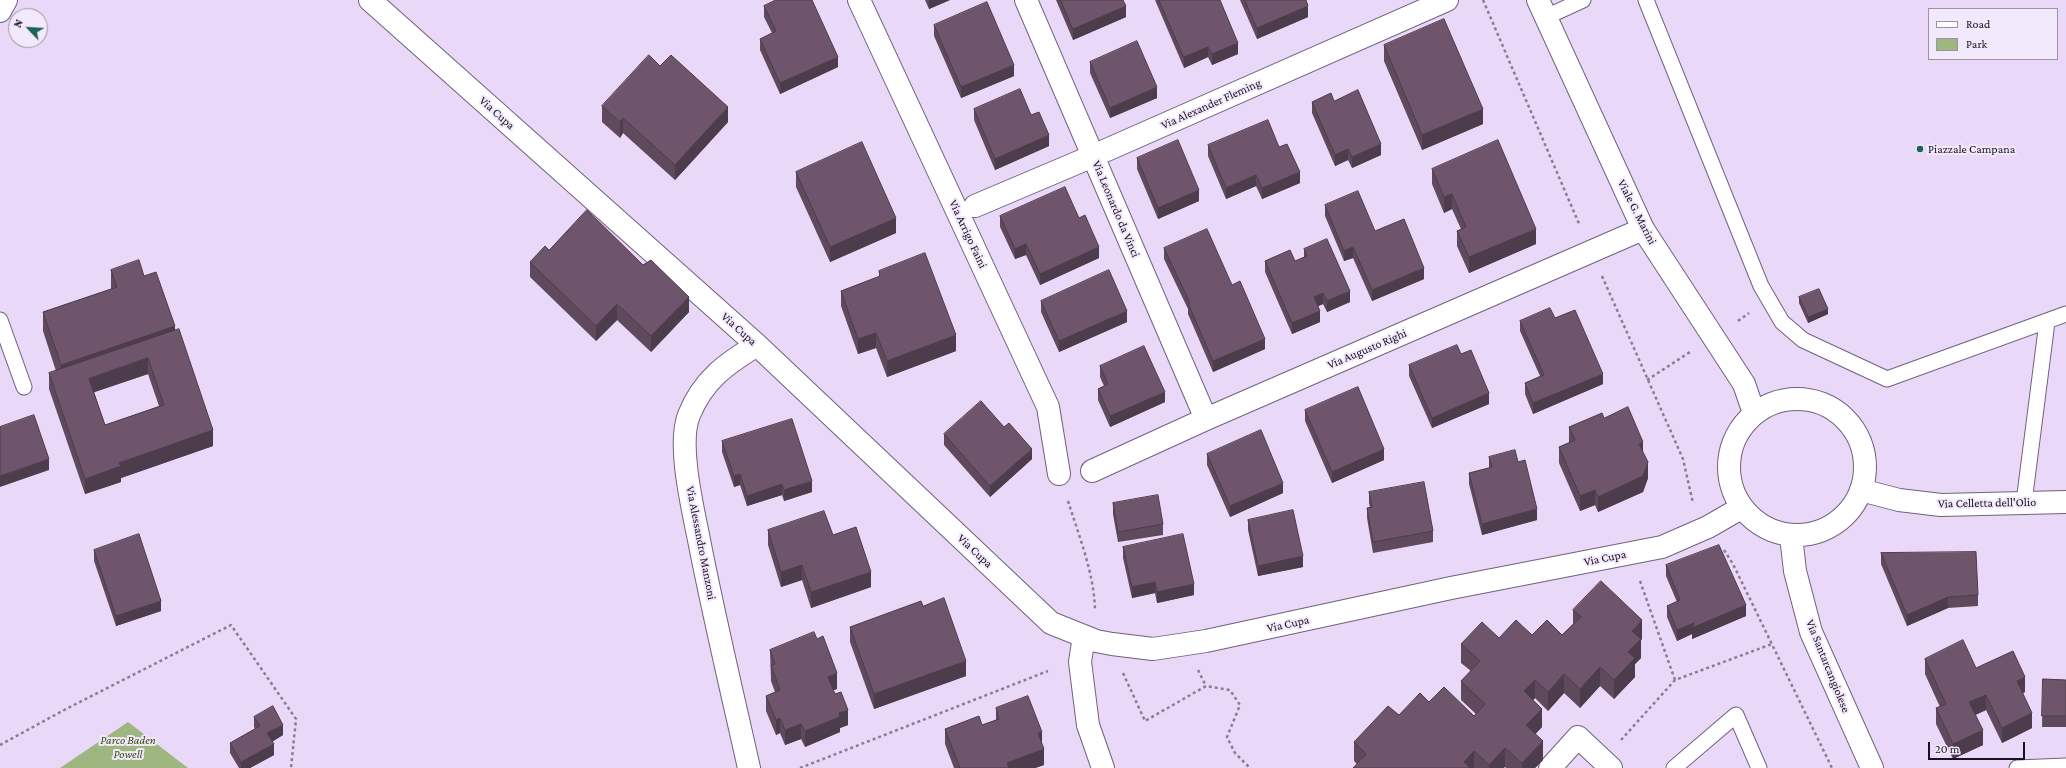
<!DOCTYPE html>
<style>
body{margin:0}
#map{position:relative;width:2066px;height:768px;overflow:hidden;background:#ead8f8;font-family:"Crimson Pro",serif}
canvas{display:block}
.legend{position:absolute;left:1928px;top:8px;width:130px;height:52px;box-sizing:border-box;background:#f3e9fc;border:1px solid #9b93a2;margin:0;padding:5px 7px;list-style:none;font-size:12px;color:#18121c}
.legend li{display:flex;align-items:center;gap:8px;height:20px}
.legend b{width:20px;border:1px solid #9b93a2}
.north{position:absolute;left:8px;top:8px;width:40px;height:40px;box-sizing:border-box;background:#f3e9fc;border:1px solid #9b93a2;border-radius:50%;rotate:295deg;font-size:11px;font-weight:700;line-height:16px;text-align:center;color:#18121c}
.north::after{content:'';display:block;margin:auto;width:14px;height:18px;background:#1b6256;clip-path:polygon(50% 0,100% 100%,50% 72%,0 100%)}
.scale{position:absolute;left:1928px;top:742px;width:97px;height:18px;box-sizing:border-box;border:2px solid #18121c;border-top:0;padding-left:5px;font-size:12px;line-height:14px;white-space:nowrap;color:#18121c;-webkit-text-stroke:3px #f3e9fc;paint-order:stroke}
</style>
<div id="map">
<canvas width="2066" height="768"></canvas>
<ul class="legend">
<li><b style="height:5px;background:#fff"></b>Road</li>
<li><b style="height:11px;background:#9eb780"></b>Park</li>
</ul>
<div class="north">N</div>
<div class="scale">20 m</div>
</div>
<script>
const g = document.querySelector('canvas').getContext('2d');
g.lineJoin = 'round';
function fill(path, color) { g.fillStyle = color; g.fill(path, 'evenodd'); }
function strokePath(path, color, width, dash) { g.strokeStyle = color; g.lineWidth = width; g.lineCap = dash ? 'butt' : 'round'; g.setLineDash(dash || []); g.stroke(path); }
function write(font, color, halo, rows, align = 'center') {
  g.font = font + ' "Crimson Pro",serif'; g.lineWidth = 4; g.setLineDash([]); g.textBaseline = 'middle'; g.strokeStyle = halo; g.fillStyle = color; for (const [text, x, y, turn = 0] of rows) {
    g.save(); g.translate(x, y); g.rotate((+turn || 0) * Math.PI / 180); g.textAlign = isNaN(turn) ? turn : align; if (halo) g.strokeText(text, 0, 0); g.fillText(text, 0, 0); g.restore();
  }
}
fill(new Path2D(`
 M128 722 188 768H60Z`), '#9eb780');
const service = new Path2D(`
 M1646 0 1761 286 1782 322 1803 340 1887 379 2066 314
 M1546 17 1583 0
 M0 320 24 387
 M2024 502 2047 322
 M1674 768 1736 715 1759 768
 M2017 768 2066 766`);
const pedestrian = new Path2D(`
 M1550 768 1578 737 1611 768`);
const minor = new Path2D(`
 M370 0 757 345 1051 623 1096 641 1112 644 1153 649 1206 641 1451 588 1662 547 1708 527 1741 508
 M859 0 1048 407 1059 474
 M1026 0 1206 419
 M0 11 6 0
 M975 206 1093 156 1447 0
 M1092 471 1206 419 1643 229
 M1084 636 1080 662 1088 725 1103 768
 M749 768C732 692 714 617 699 540 693 509 677 444 689 415 703 380 726 364 757 345`);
const tertiary = new Path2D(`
 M1861 490 1899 500 1941 505 2066 502`);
const secondary = new Path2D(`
 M1538 0 1643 229 1744 384 1754 413
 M1729 467a68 68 0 1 1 136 0a68 68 0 1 1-136 0Z
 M1791 536 1795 571 1811 632 1872 768`);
strokePath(service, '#70617c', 17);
strokePath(pedestrian, '#70617c', 24);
strokePath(minor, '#70617c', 24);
strokePath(tertiary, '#70617c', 24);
strokePath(secondary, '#70617c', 24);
strokePath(new Path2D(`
 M1483 0 1580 226
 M1602 276 1683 459 1693 503
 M1738 321 1749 313
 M1647 380 1690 352
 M1068 501C1079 536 1094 573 1095 610
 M1724 550 1733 564 1832 768
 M1640 581 1675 680
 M1198 670 1206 686
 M1123 673 1145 721 1206 686 1230 690 1240 705 1227 737 1235 753 1250 768
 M1621 740 1675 680 1772 644
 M0 745 66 709 231 625 296 719 291 768
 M800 768 1048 671`), '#8a7d93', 2.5, [3, 3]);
strokePath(service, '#fff', 15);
strokePath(pedestrian, '#fff', 22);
strokePath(minor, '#fff', 22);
strokePath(tertiary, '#fff', 22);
strokePath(secondary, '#fff', 22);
fill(new Path2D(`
 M925 0H950L929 9Z
 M1056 0H1123L1126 17 1073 40Z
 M1155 0H1220L1238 54 1212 65 1208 57 1184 68Z
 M1240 0H1306L1308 17 1257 39Z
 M764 6 838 67 780 94 760 50V39L772 33 764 17Z
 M934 25 1014 76 961 98 934 36Z
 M1384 45 1483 124 1422 150 1384 61Z
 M1090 62 1157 98 1110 118 1090 73Z
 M660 66 728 122 675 180 623 133 620 138 602 122V106Z
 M1334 101 1381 155 1352 168 1348 160 1335 166 1312 113V102Z
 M974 109 1049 146 995 170 974 120Z
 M1208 145 1279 147 1300 183 1262 199 1256 186 1226 199 1208 156Z
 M1137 158 1199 201 1158 219 1137 169Z
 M1432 169 1536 244 1469 273 1457 246V231L1461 229 1452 209 1444 213 1432 184Z
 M796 172 896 233 830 262 796 187Z
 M1325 205 1375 231 1424 279 1372 301 1353 258 1344 261 1325 216Z
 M1000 216 1079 218 1099 258 1040 285 1026 255 1015 259 1000 227Z
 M1164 248 1232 285 1265 349 1213 372 1188 314V309L1164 259Z
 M1304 249 1350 302 1327 312 1323 304 1318 306 1320 322 1292 334 1265 272V261H1295L1304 257Z
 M549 250 689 312 651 352 617 320 596 341 530 277V262Z
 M111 270 144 276 175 330 213 446 121 478V482L85 494 49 389V373L56 371 43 331V312L111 289ZM148 374 159 406 105 425 94 392Z
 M879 271 956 351 887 377 876 348 858 354 841 306V291L879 277Z
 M1799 297 1828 314 1808 323 1799 303Z
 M1041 301 1127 322 1059 352 1041 312Z
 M1520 321 1603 384 1533 414 1525 394V383L1540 376 1520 331Z
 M1461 354 1489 404 1432 428 1409 376V365Z
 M1100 366 1165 402 1110 427 1098 400V389L1104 386 1100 377Z
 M1305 410 1384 460 1332 483 1305 421Z
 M1604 418 1643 453 1648 478 1643 492 1598 512 1595 505 1580 511 1559 463V447L1569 443V427Z
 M944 434 1032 459 990 497 944 445Z
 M722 441 812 492 784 501 782 495 747 506 740 485 734 487 722 452Z
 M1207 454 1283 493 1230 517 1207 465Z
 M1489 457 1518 462 1537 520 1482 535 1469 484V473L1489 468Z
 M1369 492 1433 531V542L1373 553 1367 518V508L1370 507 1369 503Z
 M1113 503 1163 524V535L1118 542 1113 514Z
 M1248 520 1303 567 1258 576 1248 530Z
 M768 530 833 535 871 587 811 608 802 580 781 587 768 545Z
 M1123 547 1194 595 1157 603 1155 593 1132 598 1123 558Z
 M94 550 161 611 116 626 94 561Z
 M1881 553 1978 595V606L1948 608 1907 626 1881 564Z
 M1666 565 1746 616 1692 639V634L1677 641 1667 617V606L1677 602 1666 576Z
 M923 606 966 676 874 709 850 642V627Z
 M1573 610 1642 639 1641 640V658L1635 664V677L1614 699 1600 686 1580 708 1564 693 1548 711 1535 698 1533 700 1542 727 1535 734 1543 760 1535 768H1506L1505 767 1503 768H1353L1357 764 1354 761V742L1399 715 1429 702 1474 716 1476 714 1461 700V681L1471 671 1461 663V644L1499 638 1532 635H1562L1573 624Z
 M817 639 837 689 833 690 848 725 840 728V732L805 747 801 739 785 745 780 733 776 735 766 711V696L775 692 771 681 770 650Z
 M1925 659 1976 668 2025 692 2023 693 2032 728 2002 743 1986 710 1975 715 1983 745 1953 759 1936 724V708L1940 707 1925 674Z
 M2043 679 2066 680V727H2042Z
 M996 708 1042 744 1044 765 1035 768H954L945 744V729L982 725 996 720Z
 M254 717 283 735 272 742 274 755 250 768H239L230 753V743L255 729 254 727Z`), '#5f495c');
fill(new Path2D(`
 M929 0H950L929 9Z
 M1126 6V17L1073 40V29Z
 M1308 6V17L1257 39V28Z
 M1238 43V54L1212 65V54Z
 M1208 47V57L1184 68V57Z
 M838 57V67L780 94V83Z
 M1014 65V76L961 98V87Z
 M1157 87V98L1110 118V108Z
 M728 107V122L675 180V165Z
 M1483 109V124L1422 150V135Z
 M623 118V133L620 138V122Z
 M1049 135V146L995 170V159Z
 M1381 144V155L1352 168V157Z
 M1348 149V160L1335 166V155Z
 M1300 172V183L1262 199V188Z
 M1256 175V186L1226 199V188Z
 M1199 190V201L1158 219V208Z
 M1452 194V209L1444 213V197Z
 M896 218V233L830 262V247Z
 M1536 229V244L1469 273V257Z
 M1026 244V255L1015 259V249Z
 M1099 247V258L1040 285V274Z
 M1353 247V258L1344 261V251Z
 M1424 268V279L1372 301V290Z
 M1350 291V302L1327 312V301Z
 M1323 293V304L1314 308V297Z
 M689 297V312L651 352V336Z
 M617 304V320L596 341V326Z
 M1828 309V314L1808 323V317Z
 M1127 311V322L1059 352V341Z
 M1320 311V322L1292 334V323Z
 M175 326V345L61 384V365Z
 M876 333V348L858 354V339Z
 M956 335V351L887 377V361Z
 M1265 339V349L1213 372V361Z
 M148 358V374L89 394V379Z
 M1603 374V384L1533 414V403Z
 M1165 392V402L1110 427V416Z
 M1489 393V404L1432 428V418Z
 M213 430V446L121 478V482L85 494V479L119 463Z
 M1643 442V458L1639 444Z
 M1032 449V459L990 497V486Z
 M1384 449V460L1332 483V472Z
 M49 459V470L0 487V476Z
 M1648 462V478L1643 492 1598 512V497Z
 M740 474V485L734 487V476Z
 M812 481V492L784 501V490Z
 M1283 483V493L1230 517V506Z
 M782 484V495L747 506V496Z
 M1595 490V505L1580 511V496Z
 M1537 509V520L1482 535V524Z
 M1303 556V567L1258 576V566Z
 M802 565V580L781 587V572Z
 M871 572V587L811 608V592Z
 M1155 582V593L1132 598V587Z
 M1194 584V595L1157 603V592Z
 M1948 597V608L1907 626V615Z
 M161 601V611L116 626V616Z
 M1746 605V616L1692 639V634L1677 641V630L1694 623Z
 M1642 620V639L1641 640V658L1635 664V677L1614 699V680L1628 652 1632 631Z
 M966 661V676L874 709V694Z
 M1600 667V686L1580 708V689Z
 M837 673V689L828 692V677Z
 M1564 674V693L1548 711V692Z
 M2025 677V692L2017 696V681Z
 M1535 680V698L1524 710V691Z
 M1986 695V710L1969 718V702Z
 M1542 709V727L1526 744V725Z
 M848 710V725L840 728V732L805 747V731L839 713Z
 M2032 713V728L2002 743V728Z
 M780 718V733L776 735V720Z
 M801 724V739L785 745V730Z
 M283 725V735L267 744V733Z
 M1983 730V745L1953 759V744Z
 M1042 732V747L1038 733Z
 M1543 741V760L1535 768H1522V763Z
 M274 744V755L250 768H241V762Z
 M1505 748V767L1503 768H1489V765Z
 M1044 749V765L1035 768H1007V763Z
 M1474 751V768H1464V762Z`), '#4d3c4b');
const building = new Path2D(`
 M776 0H812L838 57 780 83 760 39 776 31 764 6Z
 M1061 0H1123L1126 6 1073 29Z
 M1159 0H1220L1238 43 1212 54 1208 47 1184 57Z
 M1245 0H1306L1308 6 1257 28Z
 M987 2 1014 65 961 87 934 25Z
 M1444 19 1483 109 1422 135 1384 45Z
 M1137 41 1157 87 1110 108 1090 62Z
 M649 55 660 66 671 55 728 107 675 165 623 118 620 122 602 106Z
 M1020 89 1031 115 1039 112 1049 135 995 159 974 109Z
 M1358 90 1381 144 1352 157 1348 149 1335 155 1312 102 1331 93 1334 101Z
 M1268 120 1279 147 1287 144 1300 172 1262 188 1256 175 1226 188 1208 145Z
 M1178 140 1199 190 1158 208 1137 158Z
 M1498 140 1536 229 1469 257 1457 231 1466 227 1452 194 1444 197 1432 169Z
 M862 142 896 218 830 247 796 172Z
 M1065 187 1079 218 1085 215 1099 247 1040 274 1026 244 1015 249 1000 216Z
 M1358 191 1375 231 1404 219 1424 268 1372 290 1353 247 1344 251 1325 205Z
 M587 210 643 265 651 260 689 297 651 336 617 304 596 326 530 262 545 246 549 250Z
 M1207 229 1232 285 1240 281 1265 339 1213 361 1188 303H1190L1164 248Z
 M1327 239 1350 291 1327 301 1323 293 1314 297 1320 311 1292 323 1265 261 1290 250 1295 261 1307 256 1304 249Z
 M925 253 956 335 887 361 876 333 858 339 841 291 880 276 879 271Z
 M139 260 144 276 156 272 175 326 61 365 43 312 117 287 111 270Z
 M1109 270 1127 311 1059 341 1041 301Z
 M1819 289 1828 309 1808 317 1799 297Z
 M1550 308 1555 318 1575 310 1603 374 1533 403 1525 383 1544 375 1520 321Z
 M179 329 213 430 119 463 121 466 85 479 49 373ZM148 358 164 405 105 425 89 379Z
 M1457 345 1461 354 1471 350 1489 393 1432 418 1409 365Z
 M1144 346 1165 392 1110 416 1098 389 1108 384 1100 366Z
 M1358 387 1384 449 1332 472 1305 410Z
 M981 401 1004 427 1009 423 1032 449 990 486 944 434Z
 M1628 407 1643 442 1639 444 1648 462 1643 476 1598 497 1595 490 1580 496 1559 447 1575 440 1569 427 1602 413 1604 418Z
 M34 415 49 459 0 476V427Z
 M792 419 812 481 784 490 782 484 747 496 740 474 734 476 722 441Z
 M1261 430 1283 483 1230 506 1207 454Z
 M1515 450 1518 462 1525 460 1537 509 1482 524 1469 473 1492 467 1489 457Z
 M1424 482 1433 531 1373 542 1367 508 1372 507 1369 492Z
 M1158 495 1163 524 1118 532 1113 503Z
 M1293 510 1303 556 1258 566 1248 520Z
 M824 511 833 535 856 527 871 572 811 592 802 565 781 572 768 530Z
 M139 534 161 601 116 616 94 550Z
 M1183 534 1194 584 1157 592 1155 582 1132 587 1123 547Z
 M1719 545 1746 605 1692 628 1694 623 1677 630 1667 606 1680 600 1666 565Z
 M1976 552 1978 595 1948 597 1907 615 1881 553Z
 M1601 581 1642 620 1632 631 1641 639 1628 652 1635 658 1614 680 1600 667 1580 689 1564 674 1548 692 1535 680 1524 691 1542 709 1526 725 1543 741 1522 763 1505 748 1489 765 1474 751 1464 762 1470 768H1353L1366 754 1354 742 1388 706 1399 715 1420 693 1429 702 1444 687 1474 716 1485 704 1461 681 1480 661 1461 644 1482 622 1499 638 1516 620 1532 635 1547 620 1562 635 1581 617 1573 610Z
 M944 598 966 661 874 694 850 627 921 601 923 606Z
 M814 632 817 639 823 636 837 673 828 677 835 694 841 692 848 710 839 713 840 717 805 731 801 724 785 730 780 718 776 720 766 696 780 690 771 665 775 664 770 650Z
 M1963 640 1976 668 2013 651 2025 677 2017 681 2032 713 2002 728 1986 695 1969 702 1983 730 1953 744 1936 708 1946 704 1925 659Z
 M2043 679 2066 680V716H2042Z
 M1028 696 1042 732 1038 733 1044 749 1007 763 1009 768H960L945 729 979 716 982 725 999 719 996 708Z
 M273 706 283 725 267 733 274 744 241 762 230 743 260 726 254 717Z`);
fill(building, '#6e556b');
strokePath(building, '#4d3c4b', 1);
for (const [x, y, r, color] of [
 [1920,149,4,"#1b6256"]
]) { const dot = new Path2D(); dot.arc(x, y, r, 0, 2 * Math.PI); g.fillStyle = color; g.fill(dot); strokePath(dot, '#f3e9fc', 1.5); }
write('12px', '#18121c', '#f3e9fc', [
 ["Via Alexander Fleming",1211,104,-24],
 ["Via Cupa",497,113,42],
 ["Via Leonardo da Vinci",1116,209,67],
 ["Viale G. Marini",1637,212,63],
 ["Via Arrigo Faini",968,234,65],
 ["Via Cupa",739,329,42],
 ["Via Augusto Righi",1367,349,-23],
 ["Via Celletta dell'Olio",1987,503,-1],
 ["Via Alessandro Manzoni",701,543,79],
 ["Via Cupa",975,551,43],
 ["Via Cupa",1605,558,-11],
 ["Via Cupa",1288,624,-12],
 ["Via Santarcangiolese",1828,666,68]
]);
write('12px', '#18121c', '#f3e9fc', [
 ["Piazzale Campana",1928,149]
], 'left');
write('italic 12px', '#324b05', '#f3e9fc', [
 ["Parco Baden",128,740],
 ["Powell",128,754]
]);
</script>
